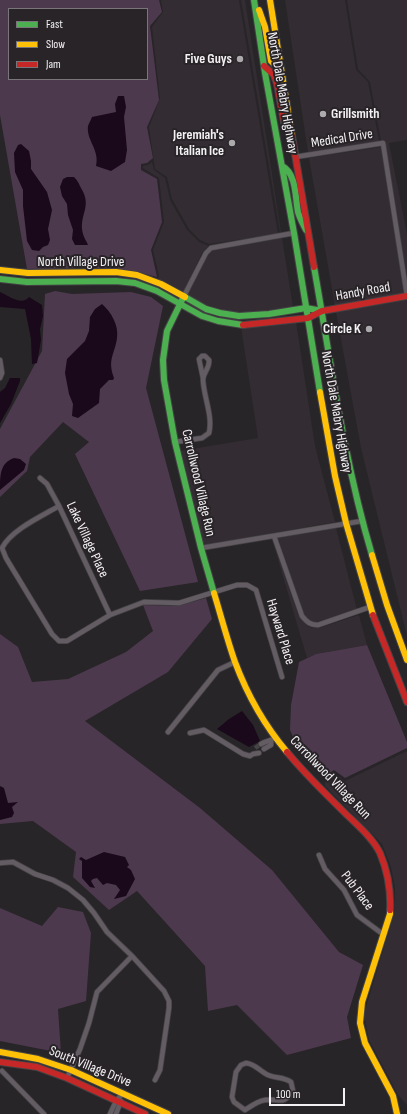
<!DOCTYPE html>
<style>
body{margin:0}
#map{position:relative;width:407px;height:1114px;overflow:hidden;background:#272527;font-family:"Sofia Sans Condensed",sans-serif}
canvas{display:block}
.legend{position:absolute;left:8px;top:8px;width:140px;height:72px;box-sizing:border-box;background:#282428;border:1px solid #797679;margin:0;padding:5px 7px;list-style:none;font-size:12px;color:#f3f1f3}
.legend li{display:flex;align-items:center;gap:8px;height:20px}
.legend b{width:20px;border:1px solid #797679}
.scale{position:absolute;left:269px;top:1088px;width:76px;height:18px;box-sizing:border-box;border:2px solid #f3f1f3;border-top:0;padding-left:5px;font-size:12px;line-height:14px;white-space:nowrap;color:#f3f1f3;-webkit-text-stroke:3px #282428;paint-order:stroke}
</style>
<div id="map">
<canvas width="407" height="1114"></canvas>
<ul class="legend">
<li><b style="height:5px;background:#4caf50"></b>Fast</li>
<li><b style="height:5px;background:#ffc107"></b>Slow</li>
<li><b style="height:5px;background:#c62828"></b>Jam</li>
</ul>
<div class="scale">100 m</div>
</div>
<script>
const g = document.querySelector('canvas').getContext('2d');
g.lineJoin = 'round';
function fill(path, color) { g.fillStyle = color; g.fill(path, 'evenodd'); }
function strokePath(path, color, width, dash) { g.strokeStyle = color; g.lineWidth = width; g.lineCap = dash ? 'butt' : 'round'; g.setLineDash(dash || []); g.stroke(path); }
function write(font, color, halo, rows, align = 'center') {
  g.font = font + ' "Sofia Sans Condensed",sans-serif'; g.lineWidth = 4; g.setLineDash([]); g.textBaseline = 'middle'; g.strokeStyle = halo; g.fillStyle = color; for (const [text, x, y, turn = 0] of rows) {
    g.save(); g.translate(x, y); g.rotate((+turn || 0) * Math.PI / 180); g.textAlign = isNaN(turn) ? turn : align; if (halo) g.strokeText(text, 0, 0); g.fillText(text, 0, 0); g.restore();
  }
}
fill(new Path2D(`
 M161 0H239L278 234 209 244 200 240 189 229 172 199 167 177 155 169 149 127 160 98 152 27 163 12Z
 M241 0H245L281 232H280Z
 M285 0H345L356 70 368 82 379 141 308 152Z
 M347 0H407V140L389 143 407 234V278L385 140 381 141 370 82 358 69Z
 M381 147 404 294 335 306 309 158Z
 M152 162 154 170 165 178 170 200 187 230 199 242 209 246 203 251 183 293 158 279 159 276 153 250 164 222 159 178 143 168V166L148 165Z
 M282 238 293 307 269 311 239 313 220 310 207 306 187 295 208 255 212 251Z
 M407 300V636L361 448 336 312Z
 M296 322 315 446 335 522 203 545 180 451 258 438 241 327 245 328Z
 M336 528 357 610 318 622H312L308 620 304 614 278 538Z
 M272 539 299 617 305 624 312 628H319L359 615 367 645 316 654 307 658Z
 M407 751V1105L398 1095 369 1040 364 1014 394 914 395 888 391 867 382 844 325 786V782L334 772 345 781Z`), '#332c33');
fill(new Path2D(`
 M0 0H159L162 12 150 26 159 100 147 127 153 158 147 163 141 164V170L157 179 162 222 151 250 157 277 129 270 86 268 27 269 0 115ZM9 9H147V79H9Z
 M55 291 72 294 131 292 151 297 163 306 146 388 198 582 140 591 75 454 89 442 63 422 30 457 27 471 0 497V429L42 351 45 294Z
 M206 598 212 619 168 672 85 721 200 808 272 870 339 952 363 965 347 1017 351 1038 287 1055 237 1005 208 1011 205 966 137 891 109 910 73 877 76 852 33 821 0 824V634L18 647 32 682 68 679 126 652 153 631 143 605 177 606Z
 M367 645 407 742V748L345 778 334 770 329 774 313 761 299 751 290 730 291 705 299 662 316 654Z
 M58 907 83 912 91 933 86 1001 58 1009 61 1053 0 1041V908L42 926Z`), '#4d394d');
fill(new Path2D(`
 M118 96H124L126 107 124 117 127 150 125 162 111 171 96 166C100 150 86 140 88 126 89 123 91 120 92 117L116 112 115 104Z
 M21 144 29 151 31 161V169L47 192 52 210 48 229 50 240 48 245 43 247 39 251 32 250 27 241 26 232 23 206V190L15 172 14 153 18 145Z
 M67 177H74C78 181 79 184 81 188 93 207 78 215 83 234 84 238 87 242 88 245H75L72 239 73 230 68 215 67 204 62 196 60 187 63 179Z
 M0 292C9 296 22 306 29 297L42 305 43 316 40 329 41 340 37 363 32 364 31 339 25 309 0 307Z
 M102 304C111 312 119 325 117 338 115 354 107 359 114 378L113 380H109L100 389 99 403 78 418 72 416 73 404 69 394 65 373 67 359 85 341 89 331 90 317 95 309Z
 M10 378H20V381L11 404 0 423V392L5 388Z
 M14 458 20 459 26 464 24 470 0 490C0 475 0 463 14 458Z
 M242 711 253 725 260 741 249 747 217 729 229 719Z
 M0 786 4 788 8 803 18 802 12 807 14 813 12 817 0 820Z
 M104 852 125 857 129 865 127 867 131 870 135 879 126 896 114 899 120 890 116 885 107 883 103 885 97 878 93 879 91 881 95 888 90 887 82 878V861L79 859 81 857 86 860Z`), '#1a081b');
strokePath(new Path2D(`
 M255 748 261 744`), '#464446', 4.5, [4.5, 2]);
const street = new Path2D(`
 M295 157 383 143 407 296
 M184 296 206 253 211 248 294 233
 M0 360 2 373 0 378
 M175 442 202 438 209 433C213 416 204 398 203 380 203 372 210 369 209 360L205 356H202L199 359 203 378
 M40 478 47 484 59 506 110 615
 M59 506C42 516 11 530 2 548L6 558 52 634 59 641H67L110 615 144 602 179 603 237 585H247L256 590 282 677
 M274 536 302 616C307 622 310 625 318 625L370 607
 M201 548 362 521
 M168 732 218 670 235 662
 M190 733 204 730 243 754 250 756 253 754 259 753
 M261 744C266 741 270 741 275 738
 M264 749 271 745V741
 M319 855 325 869 344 890 357 915 384 935
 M0 863 13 862 35 874 53 880 68 888 83 900 94 913 107 932 132 956 164 991 169 1001V1008L160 1070 155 1080
 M246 1063C255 1064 259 1070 266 1074 275 1079 282 1076 291 1082L293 1091C283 1106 279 1098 265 1100 258 1101 251 1106 245 1110L234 1102 232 1097 236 1072 241 1065Z
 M2 1071 44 1114
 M67 1078 80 1049 89 1023 97 992 132 956
 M110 1114 116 1101 123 1093
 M116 1114 121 1101`);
const fast = new Path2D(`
 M254 0 265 73 294 233 320 392
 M282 166C297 174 295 198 298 212 300 219 303 224 306 230
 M314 267C331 363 344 461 372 555
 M0 279 27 282 116 281 135 283 157 291 202 316 218 321 243 325
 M184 296 167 331 163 360 164 380 175 442 201 548 214 593
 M185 297 206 309 220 313 239 316 269 314 306 308 322 311`);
const slow = new Path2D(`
 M270 0 292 136
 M259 10 265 27 271 61 281 70
 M0 270 28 273 116 272 137 275 161 284 185 297
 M320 392 335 476 346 523 373 615
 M372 555 387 605 407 660
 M214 593C221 616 227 639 235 662 247 694 265 726 287 752
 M390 910V914L362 1002 360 1023 365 1043 393 1096 397 1114
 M0 1052 38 1059 71 1070 168 1114`);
const jam = new Path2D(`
 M264 66 274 75 277 84 285 127
 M292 136 314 267
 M243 325 308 318 322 311 407 296
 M373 615 407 702
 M287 752C305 774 325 793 344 812 356 824 372 837 380 853 388 872 391 890 390 910
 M0 1062 37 1067 67 1078 145 1114`);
strokePath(street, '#444244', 6);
strokePath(fast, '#444244', 8);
strokePath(slow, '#444244', 8);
strokePath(jam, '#444244', 8);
strokePath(street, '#635c63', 4.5);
strokePath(fast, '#4caf50', 6);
strokePath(slow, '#ffc107', 6);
strokePath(jam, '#c62828', 6);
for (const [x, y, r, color] of [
 [240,59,4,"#acaaac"],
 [323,114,4,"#acaaac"],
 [232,143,4,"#acaaac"],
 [369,329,4,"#acaaac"]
]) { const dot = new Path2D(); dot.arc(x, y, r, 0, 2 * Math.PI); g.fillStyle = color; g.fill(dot); strokePath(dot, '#282428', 1.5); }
write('bold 14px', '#f3f1f3', '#282428', [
 ["Five Guys",232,59],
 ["Grillsmith",331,114,"left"],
 ["Jeremiah's",224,135],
 ["Italian Ice",224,151],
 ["Circle K",361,329]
], 'right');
write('14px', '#f3f1f3', '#282428', [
 ["North Dale Mabry Highway",282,93,80],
 ["Medical Drive",342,139,-9],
 ["North Village Drive",81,262],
 ["Handy Road",363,292,-10],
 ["North Dale Mabry Highway",336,412,80],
 ["Carrollwood Village Run",198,483,77],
 ["Lake Village Place",87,540,65],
 ["Hayward Place",280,632,73],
 ["Carrollwood Village Run",330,778,46],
 ["Pub Place",357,891,53],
 ["South Village Drive",90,1067,22]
]);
</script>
